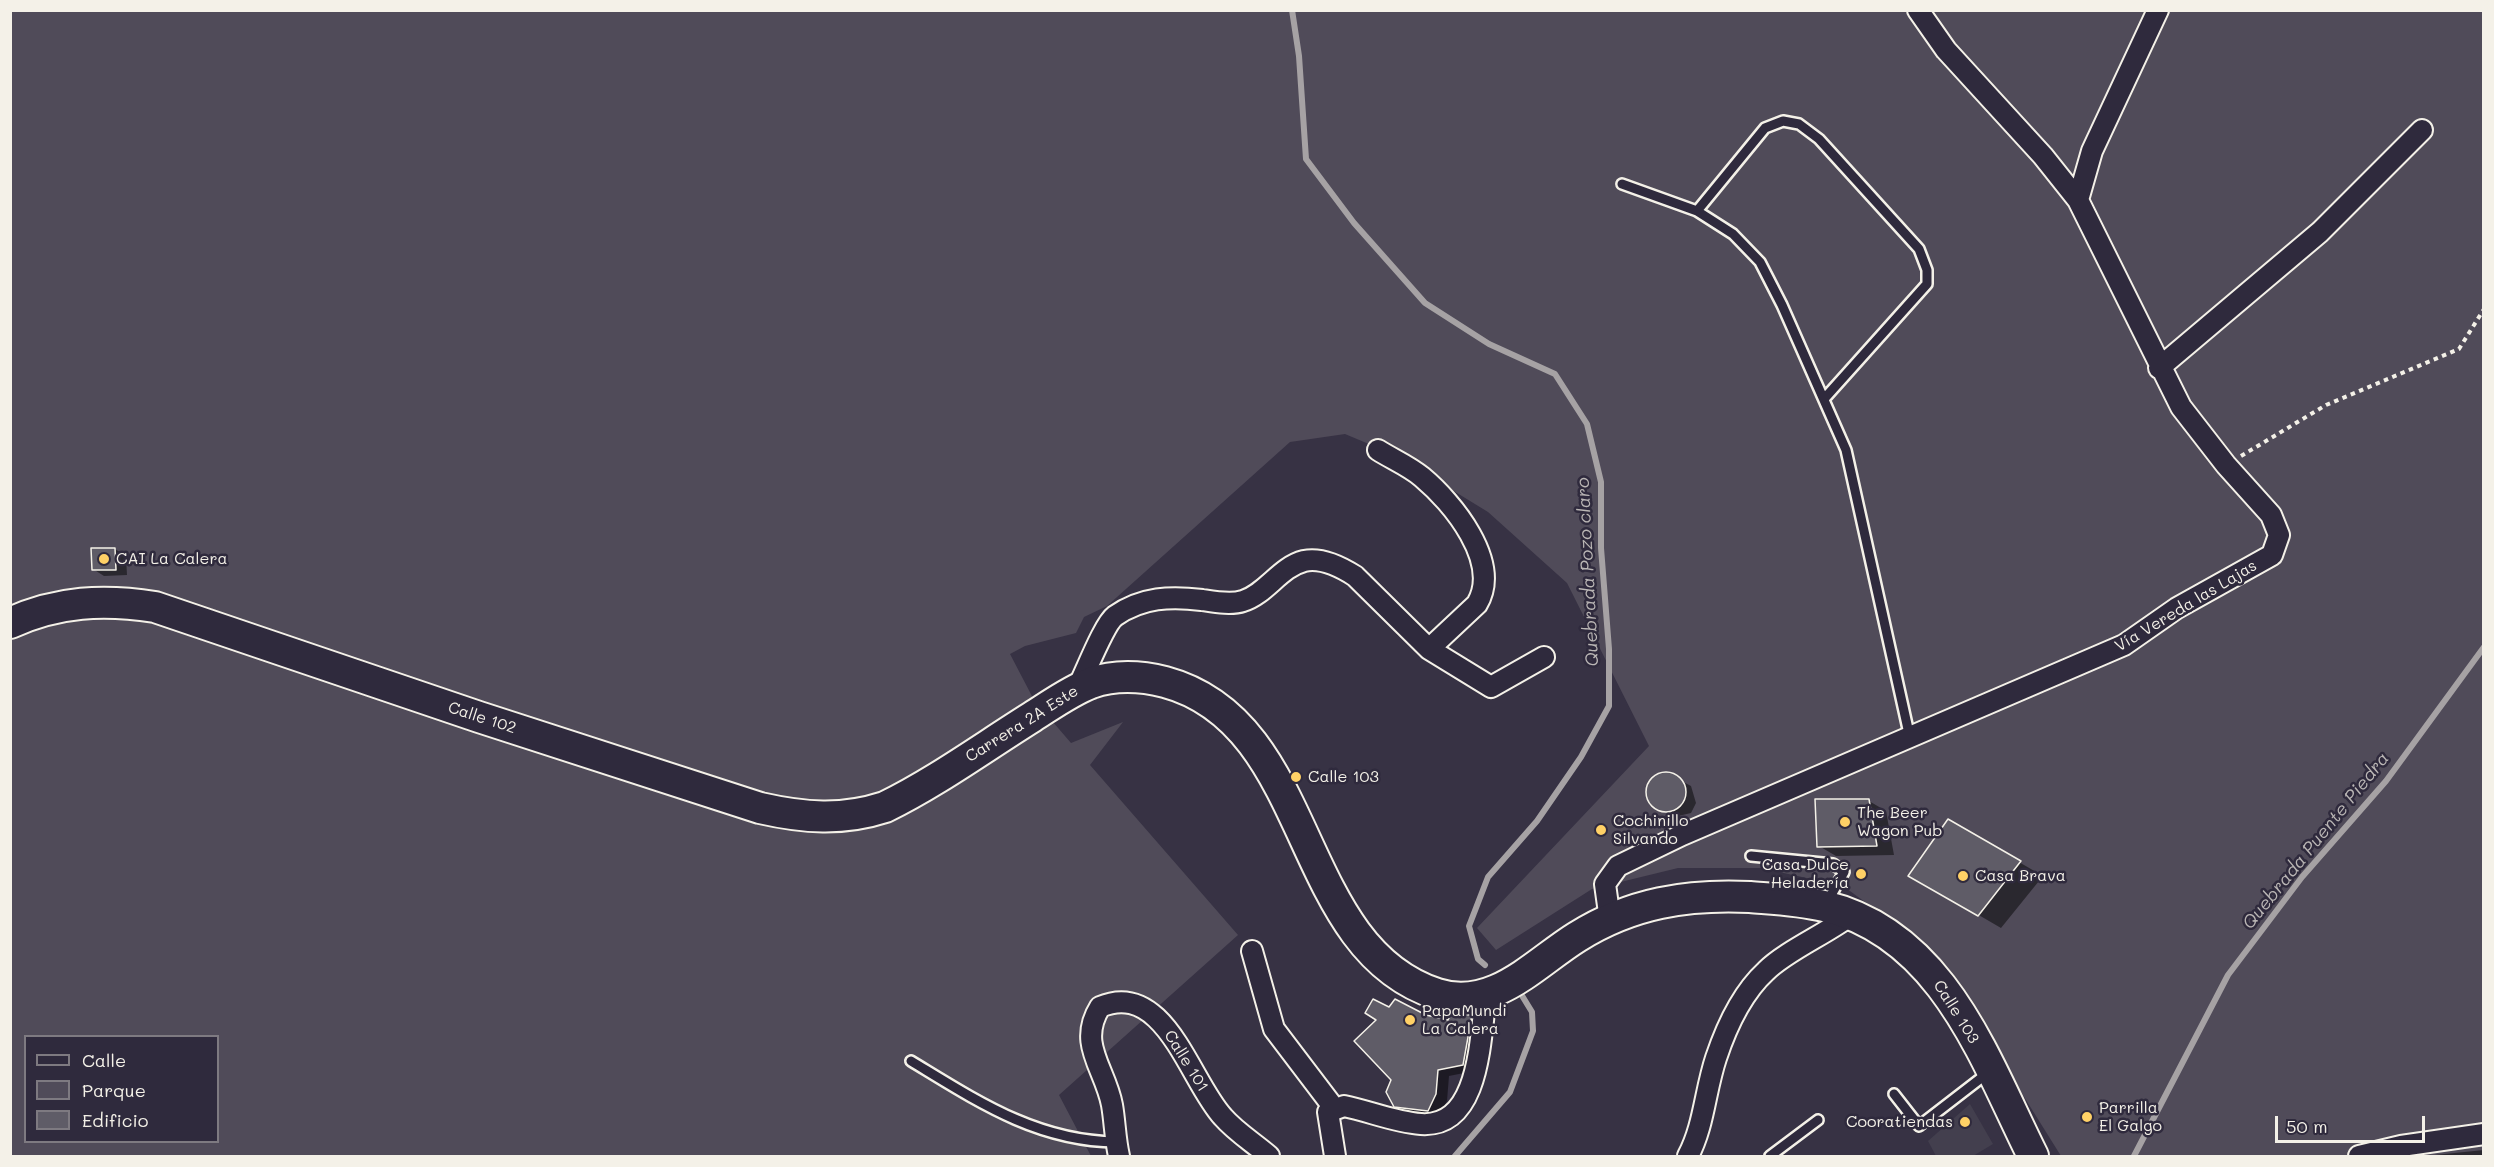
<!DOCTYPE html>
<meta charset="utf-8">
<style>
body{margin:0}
#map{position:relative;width:2494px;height:1167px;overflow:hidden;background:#373244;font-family:Mali,sans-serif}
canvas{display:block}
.frame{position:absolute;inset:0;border:12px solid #f4f1e8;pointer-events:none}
.legend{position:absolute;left:24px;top:1035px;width:195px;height:108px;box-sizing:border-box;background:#2f2a3d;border:2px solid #7e7a81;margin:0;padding:8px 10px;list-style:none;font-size:18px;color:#f4f1e8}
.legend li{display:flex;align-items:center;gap:12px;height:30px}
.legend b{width:30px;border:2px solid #7e7a81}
.scale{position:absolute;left:2275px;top:1116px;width:150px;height:27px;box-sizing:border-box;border:3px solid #f4f1e8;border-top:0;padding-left:8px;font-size:18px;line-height:21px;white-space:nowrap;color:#f4f1e8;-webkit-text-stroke:4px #2f2a3d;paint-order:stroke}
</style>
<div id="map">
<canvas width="2494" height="1167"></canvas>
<div class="frame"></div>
<ul class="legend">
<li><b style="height:8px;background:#2f2a3d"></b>Calle</li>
<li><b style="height:16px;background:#504b59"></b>Parque</li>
<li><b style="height:16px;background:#5f5c67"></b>Edificio</li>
</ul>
<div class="scale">50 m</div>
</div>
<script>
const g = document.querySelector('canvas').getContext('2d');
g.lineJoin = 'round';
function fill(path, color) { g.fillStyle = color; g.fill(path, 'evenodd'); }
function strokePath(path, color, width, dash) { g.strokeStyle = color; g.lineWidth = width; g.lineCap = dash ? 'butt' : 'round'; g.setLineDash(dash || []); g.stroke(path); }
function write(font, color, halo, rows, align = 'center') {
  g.font = font + ' Mali,sans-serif'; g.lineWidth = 5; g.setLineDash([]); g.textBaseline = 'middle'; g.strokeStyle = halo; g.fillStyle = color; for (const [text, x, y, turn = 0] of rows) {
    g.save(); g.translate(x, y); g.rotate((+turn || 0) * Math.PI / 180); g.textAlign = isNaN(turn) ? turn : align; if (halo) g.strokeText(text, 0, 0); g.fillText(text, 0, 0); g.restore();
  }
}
fill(new Path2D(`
 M1970 1104 1993 1144 1973 1156H1936L1928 1141Z`), '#433f4e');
fill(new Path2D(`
 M10 11H2483V1156H2061L2001 1060 1901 928 1843 886 1761 868H1678L1592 889 1496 950 1477 928 1649 746 1567 583 1488 512 1395 455 1345 434 1290 442 1107 606 1084 617 1076 633 1025 646 1010 654 1034 700 1071 743 1123 722 1090 765 1238 935 1059 1095 1091 1156H11ZM26 1036H218V1142H26Z`), '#504b59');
fill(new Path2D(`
 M115 549 126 556 127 575 104 576 93 569Z
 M1668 774 1691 786 1696 803 1691 813 1674 817 1651 803 1647 792 1648 786 1656 777Z
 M1869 801 1886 811 1894 855 1836 856 1819 846Z
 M1948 821 2043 876 2001 928 1910 875Z
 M1389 1009 1449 1022 1471 1017 1482 1023 1474 1071 1449 1076 1447 1101 1439 1116 1406 1112 1395 1106Z
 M2484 1150V1156H2425Z`), '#0007');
strokePath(new Path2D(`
 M1292 10 1299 56 1306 159 1354 223 1425 303 1489 344 1555 374 1587 424 1601 482V548L1609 649V706L1581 757 1537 821 1488 877 1469 926 1478 959 1485 965
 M1455 1156 1510 1092 1533 1031 1532 1012 1521 994
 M2134 1156 2228 975 2302 877 2386 781 2484 647`), '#a6a2a4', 6);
const building = new Path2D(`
 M91 548H115L116 570H92Z
 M1646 792a20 20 0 1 1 40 0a20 20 0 1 1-40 0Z
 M1815 799H1869L1877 846 1817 847Z
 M1948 819 2021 861 1978 916 1908 876Z
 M1373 999 1389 1007 1395 999 1426 1015 1448 1020 1451 1014 1472 1015 1463 1065 1438 1070 1436 1094 1428 1111 1394 1107 1386 1092 1391 1080 1354 1041 1376 1020 1365 1013Z`);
fill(building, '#5f5c67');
strokePath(building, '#f4f1e8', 1.5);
const lane = new Path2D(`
 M1622 184 1697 211 1733 234 1760 262 1782 305 1846 450 1910 738
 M1697 211 1765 128 1783 121 1799 124 1819 139 1919 249 1927 270V284L1824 399
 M1751 856 1833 864 1844 872 1826 904
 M911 1061C977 1101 1036 1141 1116 1142
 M1894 1094 1919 1126 1989 1072
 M1770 1156 1818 1120`);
const street = new Path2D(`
 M1918 10 1946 50 2043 156 2078 200
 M2159 368 2320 232 2422 130
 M1378 450C1392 459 1409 466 1422 477 1452 502 1502 562 1477 604L1429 649
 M1077 689C1085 674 1104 624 1115 616 1142 597 1171 596 1202 600 1215 602 1231 605 1243 601 1266 594 1280 567 1304 561 1322 557 1341 567 1355 576L1429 649 1491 687 1544 657
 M1610 920 1605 884 1618 866 1682 835 2124 645 2177 608 2272 555 2279 535 2271 515 2226 465 2181 407 2078 200 2092 151 2158 10
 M1252 951 1274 1029 1334 1108
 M1119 1156C1115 1139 1115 1122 1112 1105 1105 1068 1077 1044 1100 1007 1165 979 1190 1082 1223 1117 1236 1132 1254 1143 1269 1156
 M1335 1156 1328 1112 1344 1106C1369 1111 1394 1122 1421 1124 1481 1128 1480 1036 1486 994
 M1688 1156C1704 1126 1705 1091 1716 1058 1726 1028 1742 993 1766 971 1786 951 1826 934 1851 915
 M2359 1156 2401 1146 2484 1134`);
const primary = new Path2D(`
 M10 623C58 601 104 599 155 607L479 717 760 808C804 818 842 821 885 807 936 782 984 747 1032 717 1051 705 1070 691 1091 683 1114 675 1141 676 1165 682 1317 723 1292 947 1437 994 1493 1012 1535 963 1577 937 1631 903 1687 894 1750 897 1775 899 1800 900 1824 906 1943 934 1985 1060 2033 1156`);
strokePath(lane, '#f4f1e8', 14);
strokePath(street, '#f4f1e8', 24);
strokePath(primary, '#f4f1e8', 34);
strokePath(new Path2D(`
 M2241 456 2326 405 2459 349 2484 309`), '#f4f1e8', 4, [4.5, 4.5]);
strokePath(lane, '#2f2a3d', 9);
strokePath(street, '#2f2a3d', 20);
strokePath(primary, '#2f2a3d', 30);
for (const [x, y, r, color] of [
 [104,559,6,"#ffd166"],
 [1296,777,6,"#ffd166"],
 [1845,822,6,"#ffd166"],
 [1601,830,6,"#ffd166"],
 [1861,874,6,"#ffd166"],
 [1963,876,6,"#ffd166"],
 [1410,1020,6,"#ffd166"],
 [2087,1117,6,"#ffd166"],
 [1965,1122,6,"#ffd166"]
]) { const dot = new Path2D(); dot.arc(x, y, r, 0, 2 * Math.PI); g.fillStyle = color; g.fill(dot); strokePath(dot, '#2f2a3d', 2); }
write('16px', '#f4f1e8', '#2f2a3d', [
 ["CAI La Calera",116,559],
 ["Calle 103",1308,777],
 ["The Beer",1857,813],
 ["Wagon Pub",1857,831],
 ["Cochinillo",1613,821],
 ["Silvando",1613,839],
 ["Casa Dulce",1849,865,"right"],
 ["Heladería",1849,883,"right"],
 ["Casa Brava",1975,876],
 ["PapaMundi",1422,1011],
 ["La Calera",1422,1029],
 ["Parrilla",2099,1108],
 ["El Galgo",2099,1126],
 ["Cooratiendas",1953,1122,"right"]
], 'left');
write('16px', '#f4f1e8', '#2f2a3d', [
 ["Vía Vereda las Lajas",2186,606,-31],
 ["Calle 102",482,718,18],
 ["Carrera 2A Este",1022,724,-32],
 ["Calle 103",1956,1012,58],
 ["Calle 101",1186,1061,58]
]);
write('italic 18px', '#bab6b5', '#2f2a3d', [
 ["Quebrada Pozo claro",1588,572,-93],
 ["Quebrada Puente Piedra",2316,841,-51]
]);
</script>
